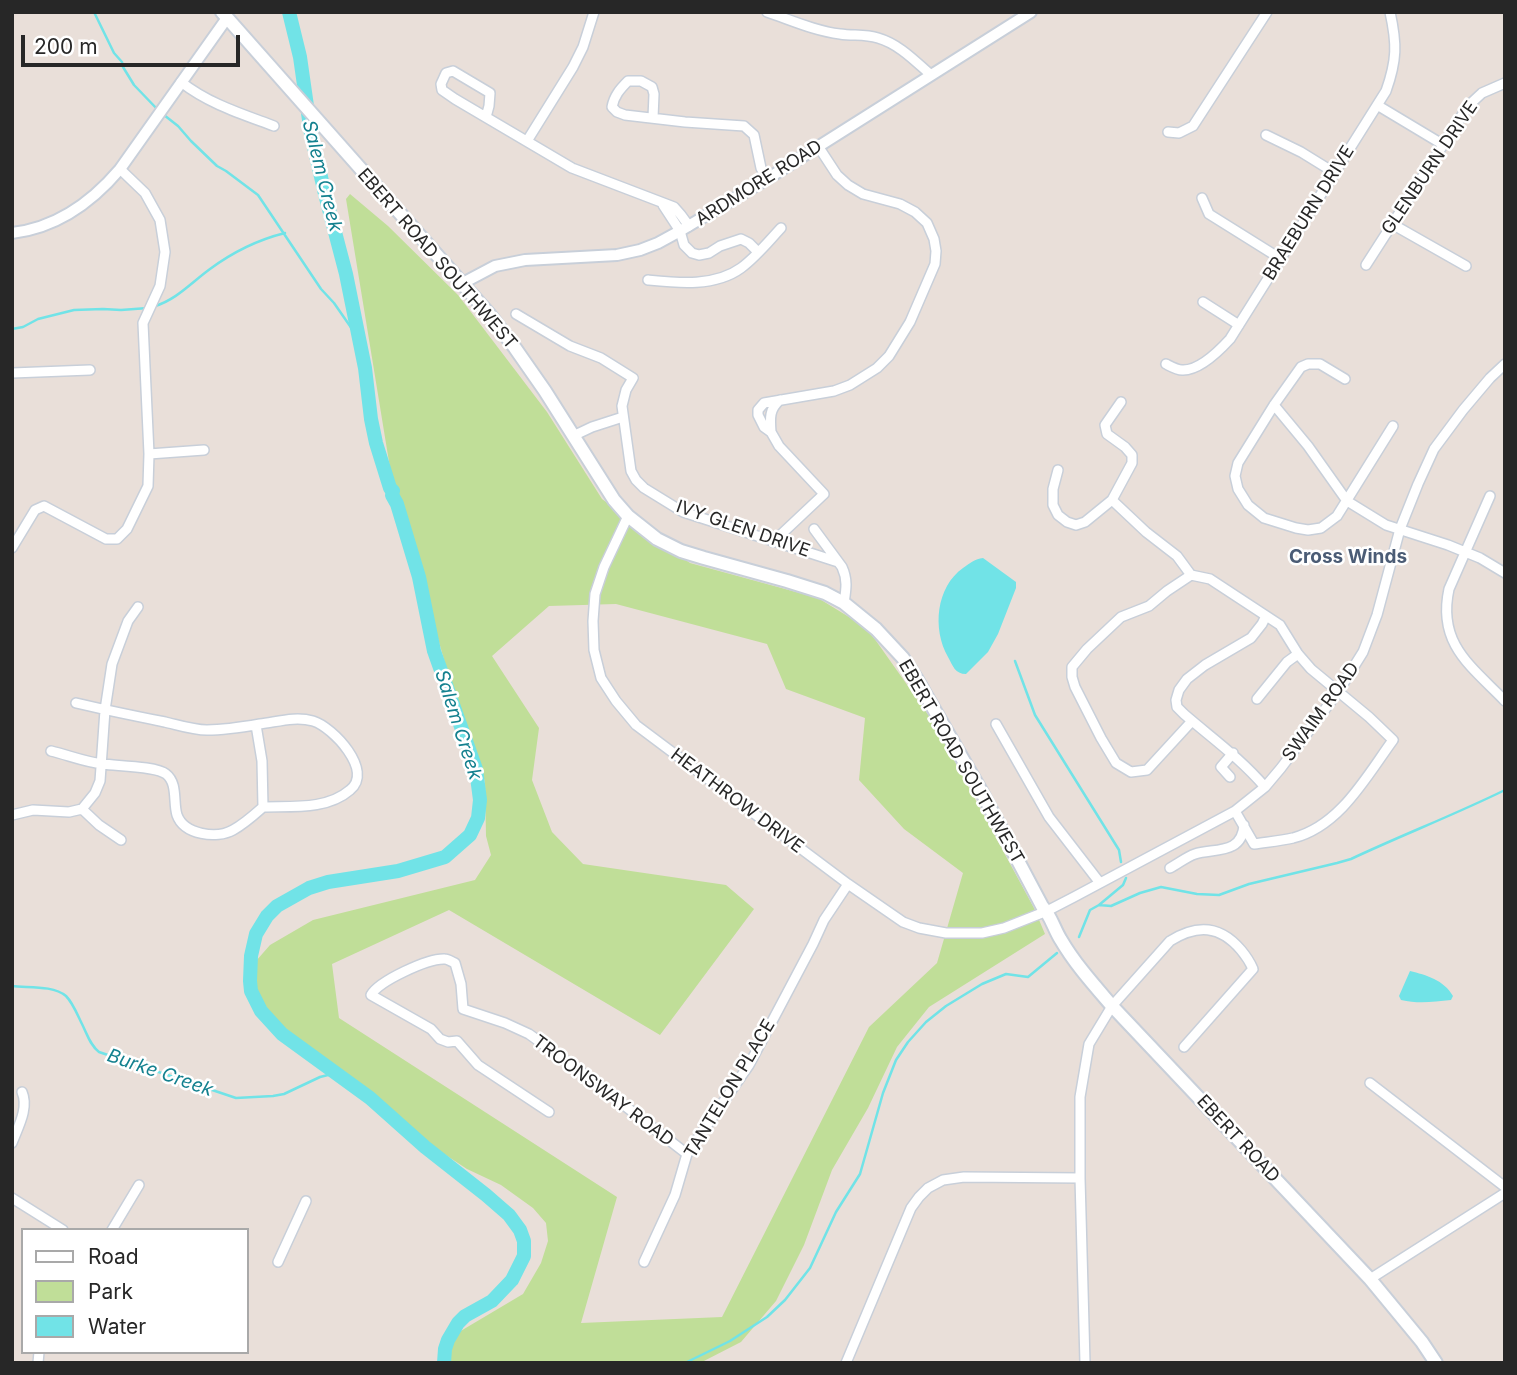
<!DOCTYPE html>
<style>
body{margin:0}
#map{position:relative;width:1517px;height:1375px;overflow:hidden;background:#e9dfd9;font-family:Inter,sans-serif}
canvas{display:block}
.frame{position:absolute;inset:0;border:14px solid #272727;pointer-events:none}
.legend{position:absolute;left:21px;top:1228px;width:228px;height:126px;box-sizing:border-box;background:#fff;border:2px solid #a9a9a9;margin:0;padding:9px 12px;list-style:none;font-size:21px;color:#272727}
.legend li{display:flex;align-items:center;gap:14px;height:35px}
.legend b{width:35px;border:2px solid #a9a9a9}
.scale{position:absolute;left:21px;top:35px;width:219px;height:32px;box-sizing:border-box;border:4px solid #272727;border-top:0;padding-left:9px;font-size:21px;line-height:24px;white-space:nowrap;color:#272727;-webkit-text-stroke:5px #fff;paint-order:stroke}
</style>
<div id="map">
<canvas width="1517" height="1375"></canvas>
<div class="frame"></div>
<ul class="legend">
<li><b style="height:9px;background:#fff"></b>Road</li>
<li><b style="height:19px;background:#c0de98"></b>Park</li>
<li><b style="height:19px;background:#71e3e7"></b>Water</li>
</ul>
<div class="scale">200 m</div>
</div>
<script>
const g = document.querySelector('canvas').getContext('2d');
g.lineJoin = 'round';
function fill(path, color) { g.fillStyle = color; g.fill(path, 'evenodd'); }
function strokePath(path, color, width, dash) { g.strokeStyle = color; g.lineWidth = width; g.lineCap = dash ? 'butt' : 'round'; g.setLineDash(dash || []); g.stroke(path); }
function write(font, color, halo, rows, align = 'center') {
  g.font = font + ' Inter,sans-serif'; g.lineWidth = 5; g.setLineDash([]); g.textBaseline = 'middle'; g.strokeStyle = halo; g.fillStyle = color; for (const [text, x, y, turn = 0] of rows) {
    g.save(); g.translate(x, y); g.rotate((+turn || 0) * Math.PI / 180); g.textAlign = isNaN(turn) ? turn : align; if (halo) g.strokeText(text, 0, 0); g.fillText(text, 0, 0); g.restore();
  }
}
fill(new Path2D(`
 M350 194 388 226 458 295 547 412 602 499 690 563 818 598 867 628 934 723 1034 908 1045 934 929 1007 897 1047 868 1108 832 1170 804 1245 776 1301 741 1342 700 1363H451L450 1350 459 1332 523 1294 541 1263 548 1241 546 1223 533 1208 501 1185 467 1169 429 1144 378 1100 286 1029 264 1008 254 986 256 961 270 945 313 920 475 880 491 855 486 836 485 782 469 732 453 691 391 474 346 199ZM616 604 767 644 786 689 865 718 859 780 904 829 963 873 937 963 869 1027 722 1317 581 1323 617 1197 339 1018 332 964 449 910 660 1035 754 909 726 885 583 864 552 832 532 780 539 728 492 656 549 606Z`), '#c0de98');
fill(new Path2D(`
 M983 558 1016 582V588L998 634 988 652 966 674C955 674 953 666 948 657 932 629 936 587 963 568 970 563 975 559 983 558Z
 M1410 971C1426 975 1444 980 1453 996L1451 1000C1433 1002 1418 1004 1401 1000L1399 996Z`), '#71e3e7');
strokePath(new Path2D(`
 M94 12 114 53 122 62 123 67 134 85 159 111
 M164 115 178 126 191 141 217 166 226 171 258 195 321 289 334 303 359 339
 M155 306C176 300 192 282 210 269 233 252 257 240 285 233
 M12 329 23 327 38 319 74 310 103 309 121 310 148 308
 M1015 661 1035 715 1119 850 1121 862
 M1099 905 1111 906 1140 893 1161 887 1197 894 1219 895 1249 884 1337 863 1351 859C1402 835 1454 815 1505 790
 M1079 937 1090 910 1099 905 1123 885 1126 878
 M12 986C28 988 53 985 66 996 73 1003 78 1016 82 1024 87 1034 90 1045 99 1052L236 1098 273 1096 284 1094 320 1077 336 1073
 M685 1363 730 1341 767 1317 785 1300 810 1268 836 1212 860 1174 883 1093 896 1060 908 1042 926 1022 946 1006 982 984 1006 974 1028 977 1057 953`), '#71e3e7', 2.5);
strokePath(new Path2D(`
 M289 12 300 57 311 134 325 194 346 274 365 368 371 419 376 443 390 488 393 491 392 495 397 504 419 577 434 651 476 769 480 800 478 818 470 835 445 857 398 871 328 882 309 888 277 906 267 916 256 934 251 956 250 981 251 991 261 1011 282 1034 370 1098 425 1147 486 1195 509 1215 520 1230 524 1241V1256L512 1280 492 1301 465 1316 458 1323 448 1340 445 1349 444 1363`), '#71e3e7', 14);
const minor = new Path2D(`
 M767 12C791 20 815 31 840 34 853 36 865 34 878 38 899 44 915 61 931 75
 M181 82C209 104 242 114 274 126
 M1377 105 1442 144
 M486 117 489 106 490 93 453 71 446 73 441 84 442 90 455 99 572 168 674 207 681 215 689 226
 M653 118 654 94 652 87 641 81H628C620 89 614 96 612 107L617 112 625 115 685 122 744 126 754 135 761 168 767 179
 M1168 132 1179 133 1193 126 1267 12
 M1266 135 1301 152 1335 173
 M527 141 573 67 583 47 594 12
 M1202 198 1209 214 1281 259
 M663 205 680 231 684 245 692 253 699 255 709 253 720 246 741 239 749 243 758 252
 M1392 224 1466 266
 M1366 265 1468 106 1482 93 1505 83
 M648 280C678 283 715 287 741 268 756 257 768 242 781 228
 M1203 302 1239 325
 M516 314 570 346 601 358 633 378 626 390 622 406 631 471 636 480 644 488 683 512 838 562
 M1166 364C1170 366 1177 370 1182 370 1199 371 1219 351 1230 339L1386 91C1397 60 1397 44 1390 12
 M12 373 90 370
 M1345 379 1320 364H1308L1301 367 1274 405 1238 463 1235 476 1238 489 1248 505 1264 518 1296 528 1308 530 1321 528 1337 516 1393 426
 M1274 405 1308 446 1347 501 1386 525 1448 545 1480 558 1505 573
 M771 432C770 419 769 409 780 400
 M573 436 592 427 623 417
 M149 454 204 450
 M1058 470 1053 489V505L1058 515 1067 522 1076 525 1085 522 1112 500 1132 463V455L1125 447 1107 434 1105 425 1121 402
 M1490 496 1449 589C1437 644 1471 666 1505 701
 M1112 500 1146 532 1177 556 1191 575
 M628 516 604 567 595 594 593 621 594 650 601 678 616 701 636 725 848 884 903 922 919 928 946 933H982L1004 928 1047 911 1074 897 1235 811 1265 787 1281 768 1338 692 1363 652 1377 615 1400 529 1418 484 1434 449 1463 410 1490 378 1505 364
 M814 529 842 567C848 580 846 590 844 603
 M773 542 824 494 779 446 771 432 764 427 758 415V410L764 403 834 391 850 385 877 368 889 356 910 322 935 264 936 251 934 239 927 223 915 212 900 204 863 194 848 185 837 175 818 146
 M12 548 35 510 44 506 106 539H117L127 529 148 486 149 454 143 323 160 286 165 252 160 220 145 193 120 169
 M1257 699 1287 662 1298 654
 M76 703C105 710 135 716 165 722 178 725 193 730 207 730 224 730 243 727 260 724 277 722 295 716 313 721 333 727 374 771 350 790 327 810 292 806 263 807
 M1192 721 1147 770 1131 772 1116 763 1101 738 1075 687 1072 677V667L1087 649 1121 617 1149 606 1167 591 1191 575 1210 579 1280 625 1298 654 1311 669 1369 717 1393 740C1366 777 1340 826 1293 838 1280 841 1267 842 1254 844L1235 811
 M996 724 1049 817 1100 883
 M51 751C68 755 85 762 103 764 117 766 156 766 166 774 178 783 173 803 177 815 184 835 217 839 233 830 244 824 254 815 263 807L262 761 256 725
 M1230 777 1221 767 1233 753
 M1265 787C1240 758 1213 739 1184 714L1177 707 1176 700 1179 690 1187 679 1205 665 1251 638 1262 624 1266 616
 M82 809 99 825 121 840
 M12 815 33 810 69 812 82 809 95 793 100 781 105 710 112 664 128 621 138 607
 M1170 868C1178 864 1186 857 1195 854 1214 848 1242 855 1244 825
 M1370 1083 1505 1187
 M549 1112 478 1065 457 1041 448 1042 440 1039 431 1029 371 995C379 981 428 958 445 959 448 959 452 962 455 963L461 984 463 1009 505 1023 529 1034 576 1068 687 1154
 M12 1143C18 1127 29 1108 22 1092
 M12 1198 63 1230
 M112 1230 139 1185
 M278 1262 306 1201
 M644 1262 675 1195 687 1154 749 1065 813 944 824 920 848 884
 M1370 1279 1505 1193
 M38 1363 39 1352
 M846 1363 911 1208 919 1197 928 1188 943 1180 964 1177 1080 1178
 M1085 1363 1080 1178V1097L1089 1044 1112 1006 1170 941C1197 924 1220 925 1241 950 1246 956 1250 962 1253 969L1184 1047`);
const tertiary = new Path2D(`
 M12 233C56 228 92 202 120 169L227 18
 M461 284 495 266 525 260 617 255 640 250 658 243 680 231 767 179 1031 12`);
const secondary = new Path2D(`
 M222 12 490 315 515 348 545 391 614 500 628 516 657 539 681 551 704 558 787 581 825 593 844 603 876 629 903 658 916 678 981 791 1042 906C1051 916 1054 929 1061 940 1075 964 1094 985 1112 1006L1370 1279 1422 1342 1436 1363`);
strokePath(minor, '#c8cfd9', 12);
strokePath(tertiary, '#c8cfd9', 14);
strokePath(secondary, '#c8cfd9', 16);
strokePath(minor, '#fff', 9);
strokePath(tertiary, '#fff', 10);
strokePath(secondary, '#fff', 12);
write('18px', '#272727', '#fff', [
 ["GLENBURN DRIVE",1430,168,-56],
 ["ARDMORE ROAD",759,183,-32],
 ["BRAEBURN DRIVE",1309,213,-58],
 ["EBERT ROAD SOUTHWEST",437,259,49],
 ["IVY GLEN DRIVE",743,529,19],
 ["SWAIM ROAD",1321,712,-54],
 ["EBERT ROAD SOUTHWEST",961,762,60],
 ["HEATHROW DRIVE",737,801,37],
 ["TANTELON PLACE",730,1089,-59],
 ["TROONSWAY ROAD",603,1091,37],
 ["EBERT ROAD",1238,1139,47]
]);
write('italic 19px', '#14818f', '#fff', [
 ["Salem Creek",322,176,76],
 ["Salem Creek",458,725,72],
 ["Burke Creek",160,1073,19]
]);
write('bold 19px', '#4b5c75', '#fff', [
 ["Cross Winds",1348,557]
]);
</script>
